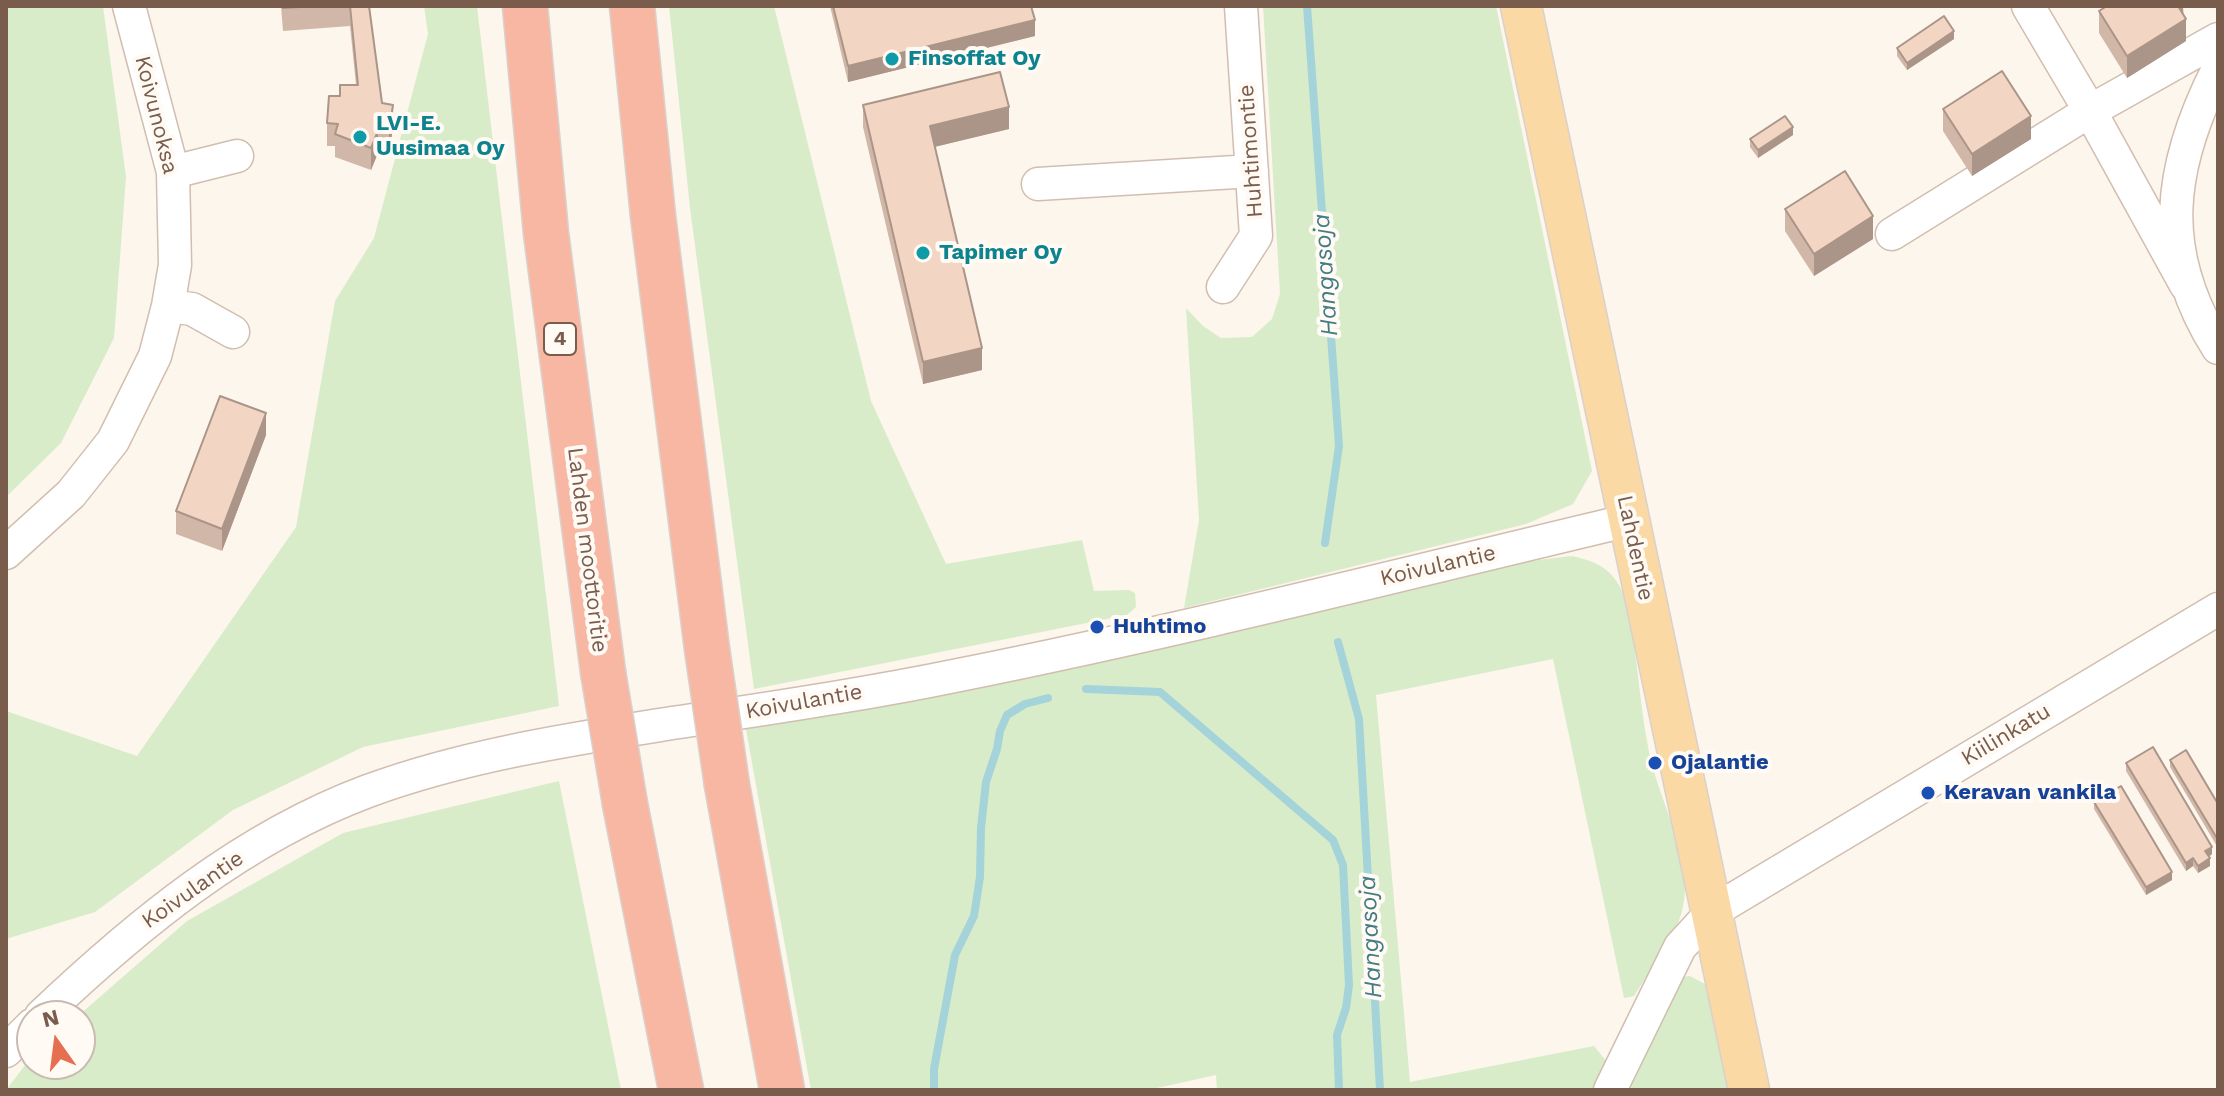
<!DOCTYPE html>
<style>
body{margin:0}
#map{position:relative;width:2224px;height:1096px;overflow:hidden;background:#fdf6ec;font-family:"Work Sans",sans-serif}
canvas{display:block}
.frame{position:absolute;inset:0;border:8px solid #7a5c4d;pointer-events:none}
.north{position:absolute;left:16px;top:1000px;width:80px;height:80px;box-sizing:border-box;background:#fffaf3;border:2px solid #cabbb1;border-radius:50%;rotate:346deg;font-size:22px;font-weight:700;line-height:32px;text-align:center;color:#7a5c4d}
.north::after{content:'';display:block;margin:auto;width:28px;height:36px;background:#e76f51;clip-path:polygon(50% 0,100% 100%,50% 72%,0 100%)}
</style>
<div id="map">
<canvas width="2224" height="1096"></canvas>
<div class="frame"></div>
<div class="north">N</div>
</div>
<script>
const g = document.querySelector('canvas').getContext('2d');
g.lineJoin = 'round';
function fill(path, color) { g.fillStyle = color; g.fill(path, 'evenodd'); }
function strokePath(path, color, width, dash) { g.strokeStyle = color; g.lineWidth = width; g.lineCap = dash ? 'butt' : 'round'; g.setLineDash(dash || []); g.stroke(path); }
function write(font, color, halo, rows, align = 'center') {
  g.font = font + ' "Work Sans",sans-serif'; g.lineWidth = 8; g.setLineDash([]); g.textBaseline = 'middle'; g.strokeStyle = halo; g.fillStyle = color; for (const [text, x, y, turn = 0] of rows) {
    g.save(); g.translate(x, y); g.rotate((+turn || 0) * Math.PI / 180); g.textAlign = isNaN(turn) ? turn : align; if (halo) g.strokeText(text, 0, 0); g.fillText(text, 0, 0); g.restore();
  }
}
fill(new Path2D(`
 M6 6H103L126 177 114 338 61 443 6 497Z
 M424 6H477L559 706 363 747 233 810 95 912 6 939V711L137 756 296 527 335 301 374 238 428 34Z
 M669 6H774L871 401 946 564 1082 540 1094 591 1129 590 1135 593 1136 607 1127 615 754 689 690 208Z
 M1263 6H1496L1592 471 1573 504 1526 524 1184 608 1199 520 1186 308 1203 326 1221 338 1252 337 1272 319 1280 294Z
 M1572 556C1603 563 1614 571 1627 601 1637 651 1639 702 1649 752 1658 799 1696 863 1682 911 1674 942 1650 970 1634 996L1624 998 1553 659 1376 695 1410 1082 1594 1046 1608 1063 1593 1090H1217L1216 1075 1148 1090H811L745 724 1538 560Z
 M559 781 621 1090H6L32 1056V1064H80L78 1016 187 921 343 833Z
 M1690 976 1705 984 1710 993 1730 1090H1620L1675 978Z`), '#d8ecc9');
strokePath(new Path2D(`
 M1307 6 1339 446 1325 543
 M1338 642 1359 719 1380 1090
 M1086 689 1160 692 1333 840 1343 865 1349 985 1346 1008 1337 1035 1339 1090
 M934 1090V1069L955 955 974 916 980 877 981 828 986 782 997 749 1000 731 1007 715 1025 704 1048 698`), '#a5d3da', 8);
const minor = new Path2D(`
 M2028 6 2090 111 2186 285
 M2218 69C2168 168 2157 251 2218 348
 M173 172 237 156
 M1038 184 1252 171
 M1892 234 2090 111 2218 39
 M1223 287 1256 236 1241 6
 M168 306 192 309 233 332
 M6 553 71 494 113 441 155 356 168 306 175 265 173 172 129 6
 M41 1016C137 925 242 838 368 791 463 756 566 740 666 724 764 709 862 695 959 675 1184 630 1407 573 1630 520
 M6 1051 32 1025
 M1610 1090 1680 947 1712 912 2218 609`);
const major = new Path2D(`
 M1521 6 1749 1090`);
const highway = new Path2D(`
 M525 6 546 233 603 672
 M632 6 653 216 707 649
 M727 785 782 1090
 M625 804 681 1090`);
strokePath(minor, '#d1beb0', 35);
strokePath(major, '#dad1cd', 43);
strokePath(highway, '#dad1cd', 47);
strokePath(minor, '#fff', 32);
strokePath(major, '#fbd9a5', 40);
strokePath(highway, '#f7b7a3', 44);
const highwayBridge = new Path2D(`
 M707 649 727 785
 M603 672 625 804`);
strokePath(highwayBridge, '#dad1cd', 47, []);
strokePath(highwayBridge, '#f7b7a3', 44);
fill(new Path2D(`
 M281 6H369L382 103 393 127 389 155 378 153 371 170 335 157V146H327V123L356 85 350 26 283 31Z
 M830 6H1031L1035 36 848 82Z
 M2183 6 2186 41 2127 78 2099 33V11Z
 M1954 39 1907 70 1897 56V48Z
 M863 105 1009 129 934 147 982 370 923 384 863 127Z
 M1943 109 2031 139 1972 176 1943 131Z
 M1793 135 1758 158 1750 147V139Z
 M1785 209 1873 239 1814 276 1785 231Z
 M266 435 222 551 176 534V511Z
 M2170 760 2218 804V848L2170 767Z
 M2126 763 2212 854 2209 857 2210 866 2198 873 2193 866 2186 871 2126 771Z
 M2094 802 2172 880 2146 895 2094 809Z`), '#d1b7a8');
fill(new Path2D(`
 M2178 6H2183V21L2186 19V41L2127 78V56Z
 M1035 20V36L848 82V66Z
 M1954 31V39L1907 70V63Z
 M393 105V127L389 155V133Z
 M1009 107V129L930 148V126Z
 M2031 116V139L1972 176V154Z
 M1793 127V135L1758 158V150Z
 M378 131V153L371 170V148Z
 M1873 216V239L1814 276V254Z
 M982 348V370L923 384V362Z
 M266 413V435L222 551V529Z
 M2212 847V854L2205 859V851Z
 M2193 858V866L2186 871V863Z
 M2210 858V866L2198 873V866Z
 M2172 872V880L2146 895V887Z`), '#aa9588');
const building = new Path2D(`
 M283 6H317L283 8Z
 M350 6H369L382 103 393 105 389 133 378 131 371 148 335 134 338 124 327 123 329 96H340V85H358Z
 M833 6H1031L1035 20 848 66Z
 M2107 6H2178L2186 19 2127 56 2099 11Z
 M1944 16 1954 31 1907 63 1897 48Z
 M2002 71 2031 116 1972 154 1943 109Z
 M1000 72 1009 107 930 126 982 348 923 362 863 105Z
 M1785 116 1793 127 1758 150 1750 139Z
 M1845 171 1873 216 1814 254 1785 209Z
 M220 396 266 413 222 529 176 511Z
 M2153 747 2212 847 2205 851 2210 858 2198 866 2193 858 2186 863 2126 763Z
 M2186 750 2218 804V840L2170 760Z
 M2121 786 2172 872 2146 887 2094 802Z`);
fill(building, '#f3d5c3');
strokePath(building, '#aa9588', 2);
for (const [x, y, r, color] of [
 [892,59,8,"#0f9aa8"],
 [360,137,8,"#0f9aa8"],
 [923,253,8,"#0f9aa8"],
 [1097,627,8,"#1a4fb4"],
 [1655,763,8,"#1a4fb4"],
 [1928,793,8,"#1a4fb4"]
]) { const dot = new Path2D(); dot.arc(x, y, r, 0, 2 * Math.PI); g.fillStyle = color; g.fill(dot); strokePath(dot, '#fffaf3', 3); }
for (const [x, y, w] of [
 [560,339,32]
]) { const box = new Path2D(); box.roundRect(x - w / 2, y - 16, w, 32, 6); g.fillStyle = '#fffaf3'; g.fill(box); strokePath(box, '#7a5c4d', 2); }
write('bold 20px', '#7a5c4d', null, [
 ["4",560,339]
]);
write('bold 22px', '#0d838f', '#fffaf3', [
 ["Finsoffat Oy",908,59],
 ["LVI-E.",376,124],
 ["Uusimaa Oy",376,149],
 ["Tapimer Oy",939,253]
], 'left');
write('22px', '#7a5c4d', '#fffaf3', [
 ["Koivunoksa",156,115,76],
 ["Huhtimontie",1251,151,-94],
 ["Lahdentie",1635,548,78],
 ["Lahden moottoritie",587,550,83],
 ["Koivulantie",1438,566,-13],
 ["Koivulantie",804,702,-10],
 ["Kiilinkatu",2006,735,-31],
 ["Koivulantie",193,890,-35]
]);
write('bold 22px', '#164399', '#fffaf3', [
 ["Huhtimo",1113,627],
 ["Ojalantie",1671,763],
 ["Keravan vankila",1944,793]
], 'left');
write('italic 24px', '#437c86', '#fffaf3', [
 ["Hangasoja",1326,275,-94],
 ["Hangasoja",1371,937,-93]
]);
</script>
